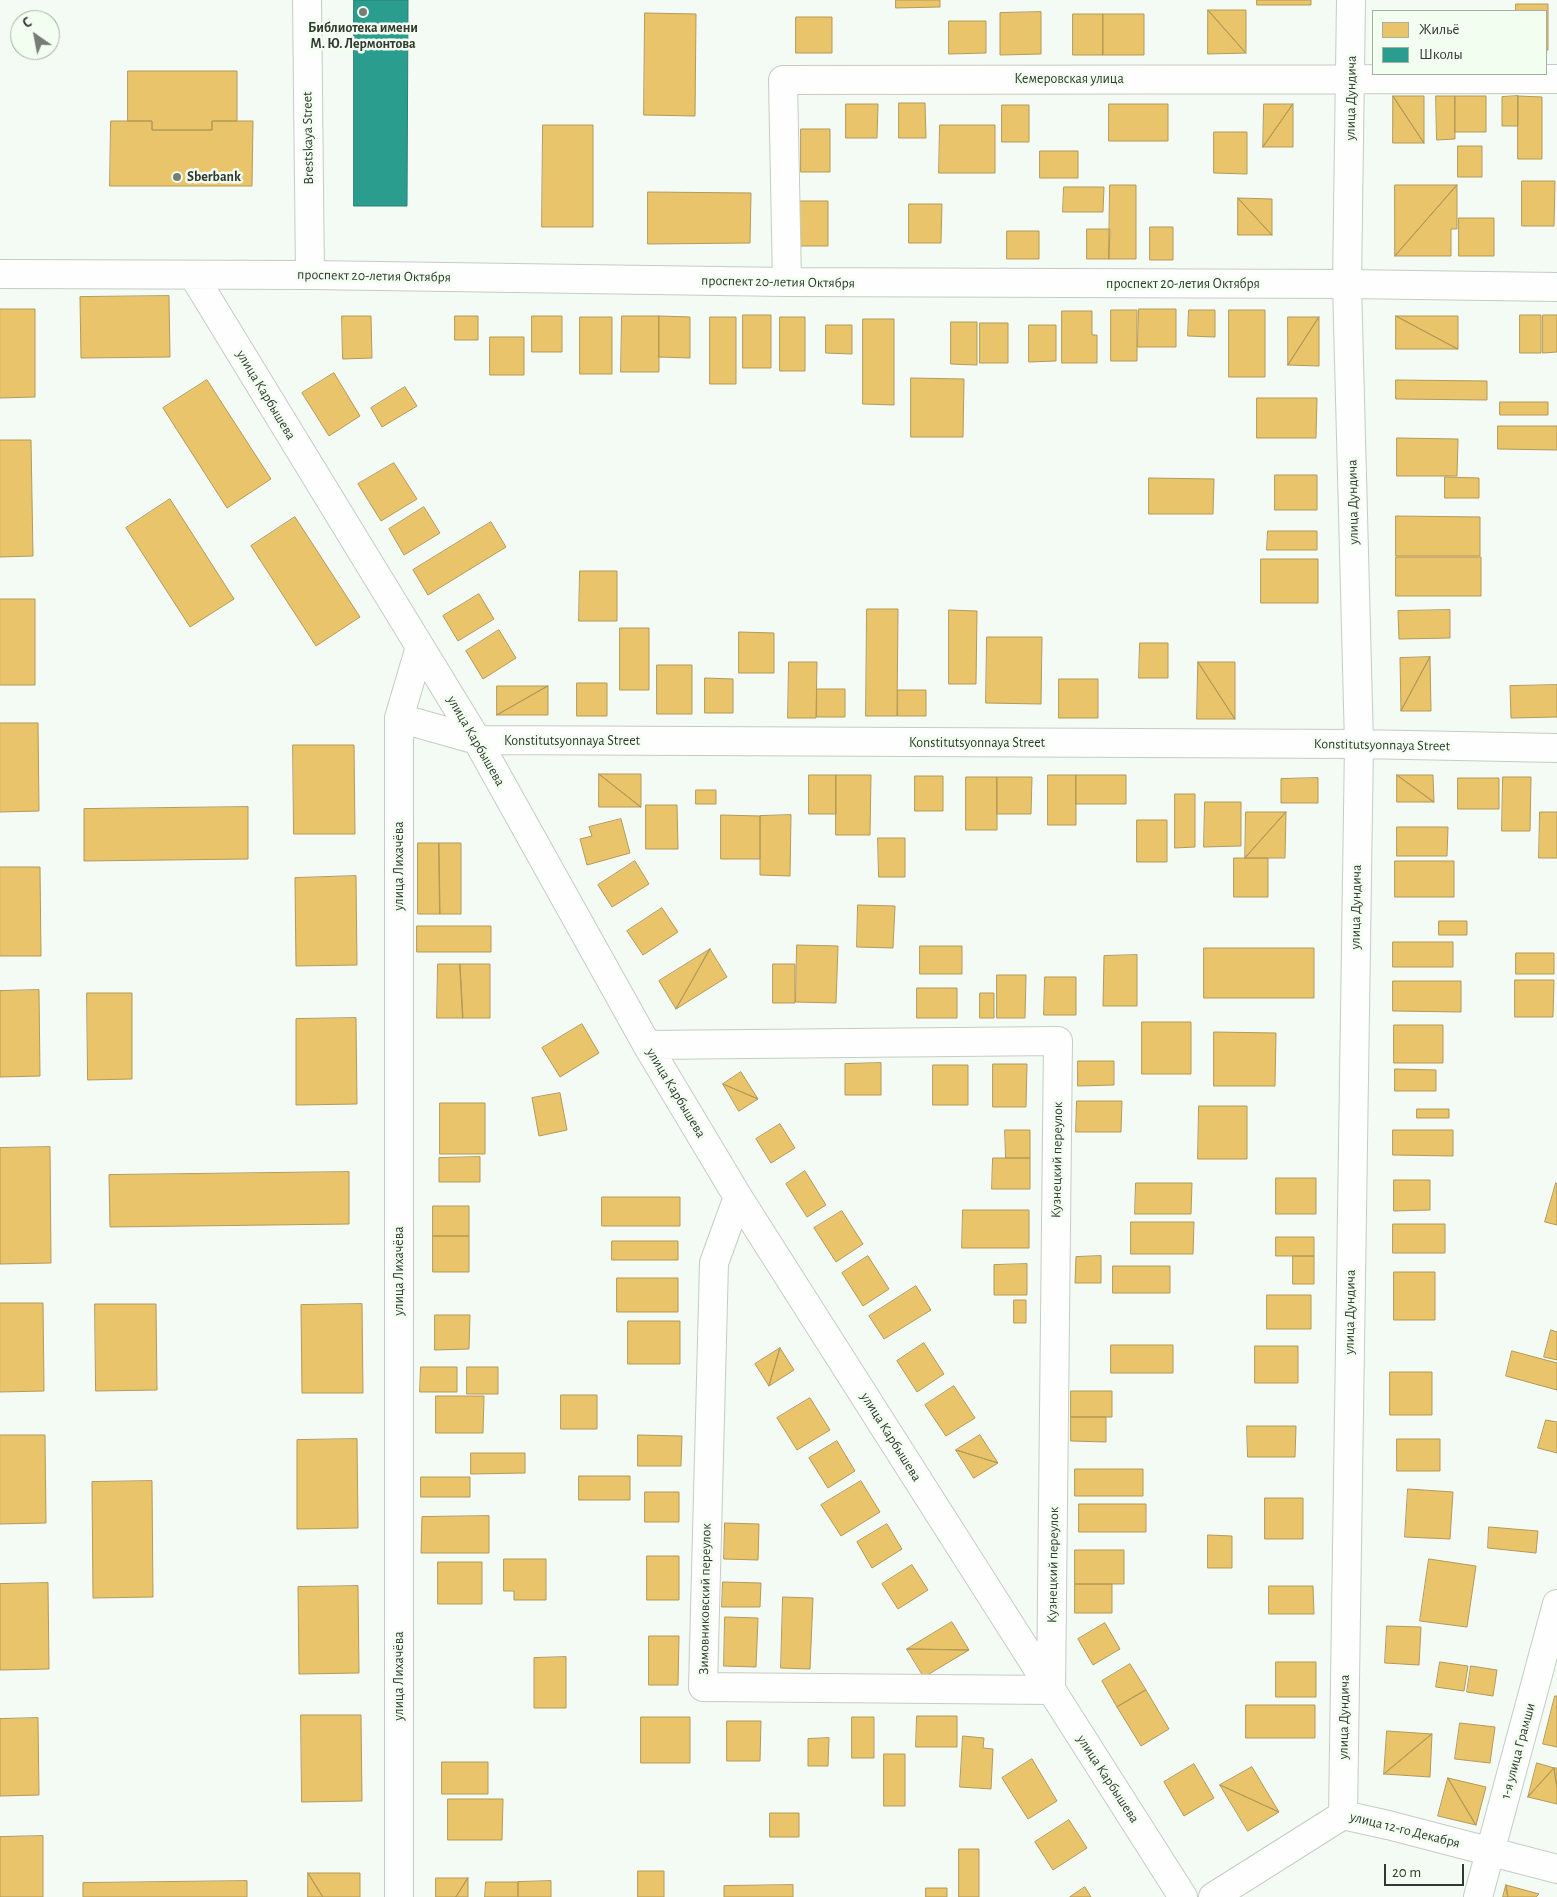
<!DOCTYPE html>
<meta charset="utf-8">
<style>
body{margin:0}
#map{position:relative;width:1557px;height:1897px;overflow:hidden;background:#f4faf4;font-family:"Alegreya Sans",sans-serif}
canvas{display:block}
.legend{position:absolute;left:1372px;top:10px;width:175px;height:65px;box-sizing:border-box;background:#f2fef0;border:1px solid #a5afa3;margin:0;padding:6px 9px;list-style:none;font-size:15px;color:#323930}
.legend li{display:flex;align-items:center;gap:10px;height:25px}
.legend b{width:25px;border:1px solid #a5afa3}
.north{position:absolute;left:10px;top:10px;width:50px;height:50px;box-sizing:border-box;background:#f2fef0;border:1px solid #a5afa3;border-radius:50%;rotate:327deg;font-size:14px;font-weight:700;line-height:20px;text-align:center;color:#323930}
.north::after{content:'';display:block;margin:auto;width:18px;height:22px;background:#767d75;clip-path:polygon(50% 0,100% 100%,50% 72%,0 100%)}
.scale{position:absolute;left:1384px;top:1864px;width:80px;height:22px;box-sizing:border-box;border:2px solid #323930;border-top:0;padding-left:6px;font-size:15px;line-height:18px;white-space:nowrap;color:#323930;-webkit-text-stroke:4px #f2fef0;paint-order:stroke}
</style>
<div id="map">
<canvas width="1557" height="1897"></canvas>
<ul class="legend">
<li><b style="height:14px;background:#e9c46a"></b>Жильё</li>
<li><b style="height:14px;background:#2a9d8f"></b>Школы</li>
</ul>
<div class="north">С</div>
<div class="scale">20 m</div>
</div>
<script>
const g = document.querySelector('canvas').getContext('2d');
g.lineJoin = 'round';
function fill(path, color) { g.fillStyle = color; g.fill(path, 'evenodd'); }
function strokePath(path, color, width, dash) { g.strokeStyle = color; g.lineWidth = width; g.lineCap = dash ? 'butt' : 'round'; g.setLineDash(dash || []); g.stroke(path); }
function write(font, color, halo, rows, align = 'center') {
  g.font = font + ' "Alegreya Sans",sans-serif'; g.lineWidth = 5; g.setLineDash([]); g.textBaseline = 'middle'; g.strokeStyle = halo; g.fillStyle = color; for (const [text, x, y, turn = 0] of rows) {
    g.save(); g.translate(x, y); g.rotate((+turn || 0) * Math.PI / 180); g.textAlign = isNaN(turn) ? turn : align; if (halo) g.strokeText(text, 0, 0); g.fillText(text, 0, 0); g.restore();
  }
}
const homes = new Path2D(`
 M896 0H940V7L896 8Z
 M1257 0H1311V5H1257Z
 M1516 4H1548V50H1546V11H1516Z
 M1208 10H1246V53Z
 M1208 10 1246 53 1208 54Z
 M1041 12V54L1000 55V13Z
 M645 13 696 14 695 116 644 115Z
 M1073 14H1103V55H1073Z
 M1103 14H1144V55H1103Z
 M796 17H832V53H796Z
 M949 21H986V53L949 54Z
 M128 71H237V121H212V130H152V121H128Z
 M1393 96 1424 143H1393Z
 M1393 96H1424V143Z
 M1436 96H1455V139L1437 140Z
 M1455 96H1486V132H1455Z
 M1518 96V126H1502V97Z
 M1518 96 1542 97V159H1518Z
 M899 103H925L926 138H899Z
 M846 104H878L877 138H846Z
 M1109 104H1168V141H1109Z
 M1264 104H1293L1263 147Z
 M1293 104V147H1263Z
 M1002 105H1029V142H1002Z
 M111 121H152V130H212V121H253L252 186H110Z
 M543 125H593V227H542Z
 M940 125H995V173H939Z
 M801 129H830V172H801Z
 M1214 132H1247V174L1214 173Z
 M1458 146H1482V177H1458Z
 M1040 151H1078V178H1040Z
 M1522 181H1555L1554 226H1522Z
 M1110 185H1136V259H1109Z
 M1395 185H1457L1395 256Z
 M1457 185V229H1451V256H1395Z
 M1064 187H1104L1103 212H1063Z
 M648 192 751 193 750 243 648 244Z
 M1238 198 1272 199V235Z
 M1238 198 1272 235H1238Z
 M798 201H828V246H798Z
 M909 204H942L941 243H909Z
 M1459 218H1494V256H1459Z
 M1150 227H1173V260H1150Z
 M1087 229H1110L1109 259H1087Z
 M1007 231H1039V259H1007Z
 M169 296 170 357 81 358 80 297Z
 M0 309H35V397L0 398Z
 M1139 309H1176V347H1138Z
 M1111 310H1137V361H1111Z
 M1189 310H1215V337L1188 336Z
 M1229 310H1265V377H1229Z
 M1062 311H1092V335H1097V363H1062Z
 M743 315H771V368H743Z
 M1520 315H1541V353H1520Z
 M1543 315H1557V352L1543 353Z
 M342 316H371L372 358 343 359Z
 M455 316H478V340H455Z
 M532 316H562V352H532Z
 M622 316H659V372H621Z
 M659 316 690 317V358L659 357Z
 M1396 316 1458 349H1396Z
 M1396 316H1458V349Z
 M580 317H612V374H580Z
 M710 317H736V384H710Z
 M780 317H805V371H780Z
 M1288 317H1319L1288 365Z
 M1319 317V366L1288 365Z
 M863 319H894V405L863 404Z
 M951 322H977V365L951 364Z
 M980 323H1008V363H980Z
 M826 325H852V354L826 353Z
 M1029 325H1056V361L1029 362Z
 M490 337H524V375H490Z
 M334 373 360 416 329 436 302 393Z
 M911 378 964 379 963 437H911Z
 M207 380 271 479 227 508 163 408Z
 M1396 380 1487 381V400L1396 399Z
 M405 387 417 406 382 427 371 408Z
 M1257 398H1317L1316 438H1257Z
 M1500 402H1548V415H1500Z
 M1498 426H1557V450L1498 449Z
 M1397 438 1458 439 1457 476H1397Z
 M0 440H31L33 556 0 557Z
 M394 463 417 499 381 521 358 484Z
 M1275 475H1317V510H1275Z
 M1445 477 1479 478V498H1445Z
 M1149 478 1214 479 1213 514H1149Z
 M170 499 234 599 190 627 126 528Z
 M424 507 440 533 404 555 389 529Z
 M1396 516 1480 517V556H1396Z
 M295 517 360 617 316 646 251 546Z
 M491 522 506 547 428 595 413 570Z
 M1268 531H1317V550H1267Z
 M1396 557H1481V596H1396Z
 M1261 559H1318V603H1261Z
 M580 571H617V621H579Z
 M479 594 494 619 458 641 443 616Z
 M0 599H35V685H0Z
 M867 609H898L897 716H866Z
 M949 610 977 611 976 684H949Z
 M1450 610V638L1399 639 1398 611Z
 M620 628H649V690H620Z
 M499 630 516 658 483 679 466 651Z
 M739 632 774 633V673H739Z
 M987 637H1042L1041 704 986 703Z
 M1140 643H1168V678H1139Z
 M1430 657 1401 711 1400 658Z
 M1430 657 1431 711H1401Z
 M789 662H817L816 718H788Z
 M1198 662H1235V719Z
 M1198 662 1235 719H1197Z
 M657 665H692V714H657Z
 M705 678 733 679V713H705Z
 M1059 679H1098V718H1059Z
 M577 683H607V716H577Z
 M1557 685V717L1511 718 1510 686Z
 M497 686H548L497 715Z
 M548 686V715H497Z
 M817 689H845V717H817Z
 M898 690H926V716H898Z
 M0 723H38L39 811 0 812Z
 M293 745H354L355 834H294Z
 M599 774 641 807H599Z
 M599 774H641V807Z
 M809 775H836V814H809Z
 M836 775H871L870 835H836Z
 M1048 775H1076V825H1048Z
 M1076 775H1126V804H1076Z
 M1397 775 1434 802H1397Z
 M1397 775H1433L1434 802Z
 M915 776H943V811H915Z
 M966 777H997V830H966Z
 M997 777H1032L1031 814H997Z
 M1503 777H1531L1530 831H1502Z
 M1318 778V803H1281V779Z
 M1458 778H1499V809H1458Z
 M696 790H716V804H696Z
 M1175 794H1195V847L1175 848Z
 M1205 802H1241V846L1204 847Z
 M646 805H677L678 849H646Z
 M248 807V859L84 861V809Z
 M1246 812H1286L1245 858Z
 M1286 812 1285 858H1245Z
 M1540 812H1557V858H1539Z
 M721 815 760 816V859H721Z
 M791 815 790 876 760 875V816Z
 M621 819 630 853 587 865 580 839 592 836 589 827Z
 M1137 820H1167V862H1137Z
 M1397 827H1448L1447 856H1397Z
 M878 838H905V877H879Z
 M418 843H439L440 914H418Z
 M439 843H461V914H440Z
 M1234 858H1268V897H1234Z
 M635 861 649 884 612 907 598 885Z
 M1395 861H1454V897H1395Z
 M0 867H40L41 956H0Z
 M356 876 357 965 296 966 295 878Z
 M858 905 895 906 893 948 857 947Z
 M662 908 678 932 643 955 627 931Z
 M1439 921H1467V935H1439Z
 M417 926H491V952H417Z
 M1393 942H1453V967H1393Z
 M797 945 838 946 836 1003 796 1002Z
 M920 946H962V974H920Z
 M1204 948H1314V998H1204Z
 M710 949 727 977 676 1009Z
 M710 949 676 1009 659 981Z
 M1516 953H1554V974H1516Z
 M1137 955V1006H1103L1104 956Z
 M438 964H460L463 1018H437Z
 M460 964H490V1018H463Z
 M773 964H795V1003H773Z
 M997 975H1026L1025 1018H997Z
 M1045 977H1076V1015H1044Z
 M1515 980H1554L1553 1017H1515Z
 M1393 981H1461V1012L1393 1011Z
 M917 988H957V1018H917Z
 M39 990 40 1076 0 1077V991Z
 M87 993H132V1079L88 1080Z
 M980 993H994V1018H980Z
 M356 1018 357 1104 296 1105V1019Z
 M1142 1022H1191V1074H1142Z
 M582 1024 599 1053 560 1077 542 1048Z
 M1394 1025H1443V1063H1394Z
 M1214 1032 1276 1033 1275 1086H1214Z
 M1078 1061H1114V1085L1078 1086Z
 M881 1063V1095H845V1064Z
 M993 1064H1027L1026 1107H993Z
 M933 1065H968V1105H933Z
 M1395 1069 1436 1070V1091H1395Z
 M741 1072 758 1099 723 1084Z
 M723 1084 758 1099 739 1111Z
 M560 1093 567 1130 539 1136 532 1098Z
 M1077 1101H1122L1121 1132H1076Z
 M440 1103H485V1154H440Z
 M1199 1106H1247V1159H1198Z
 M1417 1109H1449V1118H1417Z
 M780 1124 795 1148 771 1163 756 1139Z
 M1005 1130H1030V1158H1006Z
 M1393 1130H1453V1156L1393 1155Z
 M50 1147 51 1263 0 1264V1148Z
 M480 1157V1182H439V1158Z
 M993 1158H1030V1189H992Z
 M805 1171 826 1205 807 1217 786 1184Z
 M349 1172V1224L110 1227 109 1175Z
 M1276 1178H1316V1214H1276Z
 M1394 1180H1430V1210L1394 1211Z
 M1136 1183H1192L1191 1214H1135Z
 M1556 1183 1557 1184V1225L1545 1222Z
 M602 1197H680V1226H602Z
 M433 1206H469V1236H433Z
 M963 1210H1029V1248H962Z
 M842 1211 863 1244 836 1262 814 1228Z
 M1131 1222H1194L1193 1254H1131Z
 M1393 1224H1445V1253H1393Z
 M433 1236H469V1272H433Z
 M1276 1237H1314V1256H1276Z
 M612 1241H678V1260H612Z
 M868 1256 889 1289 863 1306 842 1273Z
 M1101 1256V1283H1075L1076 1257Z
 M1293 1256H1314V1284H1293Z
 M1027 1264V1295H994V1265Z
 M1113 1266H1170V1293H1113Z
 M1394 1272H1435V1320H1394Z
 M617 1278H678V1312H617Z
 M916 1286 931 1310 884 1339 869 1316Z
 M1267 1295H1311V1329H1267Z
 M1014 1300H1026V1323H1014Z
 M0 1303H43L44 1391 0 1392Z
 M95 1304H156L157 1390 96 1391Z
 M362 1304 363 1393H302L301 1305Z
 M435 1315H470L469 1349 435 1350Z
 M628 1321H680V1364H628Z
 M1551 1330 1557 1332V1360L1544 1357Z
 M924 1343 944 1374 917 1392 897 1361Z
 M1111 1345H1173V1373H1111Z
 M1255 1346H1298V1383H1255Z
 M780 1348 769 1386 755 1364Z
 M780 1348 794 1370 769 1386Z
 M1512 1351 1557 1363V1390L1506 1376Z
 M421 1367H457V1392H420Z
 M467 1367H498V1394H467Z
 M1390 1372H1432V1415H1390Z
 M954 1386 975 1418 946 1436 925 1405Z
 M1071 1391H1112V1417H1071Z
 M561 1395H597V1429H561Z
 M436 1396H484L483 1433H436Z
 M810 1398 830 1430 797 1450 777 1418Z
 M1071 1417H1106V1442L1071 1441Z
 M1546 1420 1557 1422V1453L1538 1448Z
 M1247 1426H1296L1295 1457H1248Z
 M0 1435H45L46 1523 0 1524Z
 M638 1435 682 1436 681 1466H638Z
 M980 1435 998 1463 956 1450Z
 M357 1439 358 1528 297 1529V1440Z
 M1397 1439H1440V1471H1397Z
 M837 1441 855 1471 828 1488 809 1458Z
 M956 1450 998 1463 974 1478Z
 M471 1453H525V1473L471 1474Z
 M1075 1469H1143V1496H1075Z
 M579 1476H630V1500H579Z
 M421 1477H470V1497H421Z
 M152 1481 153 1597 93 1598 92 1482Z
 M861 1481 880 1512 841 1536 821 1505Z
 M1408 1489 1453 1492 1450 1539 1405 1537Z
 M645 1492H679V1522H645Z
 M1265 1498H1303V1539H1265Z
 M1079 1504H1146V1532H1079Z
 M489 1516V1553H421L422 1517Z
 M725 1523 759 1524 758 1560 724 1559Z
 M887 1524 902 1549 872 1568 857 1542Z
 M1489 1527 1538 1531 1536 1553 1488 1548Z
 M1208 1535 1232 1536V1568H1208Z
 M1075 1550H1124V1584H1075Z
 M647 1556H679V1600H647Z
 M504 1559H546V1600H514V1591H504Z
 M1429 1559 1476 1566 1467 1627 1420 1621Z
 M438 1562H482V1604H438Z
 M912 1565 928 1590 898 1609 882 1584Z
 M723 1582 761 1583 760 1607H722Z
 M48 1583 49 1669 0 1670V1584Z
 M1075 1584H1112V1613H1075Z
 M358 1586 359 1673 299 1674 298 1587Z
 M1269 1586H1313L1314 1614H1269Z
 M783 1597 813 1598 810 1669 781 1668Z
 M725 1617 758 1618 756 1667 724 1666Z
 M952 1622 969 1650 907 1649Z
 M1105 1623 1120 1649 1093 1665 1078 1639Z
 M1387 1626 1421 1627 1419 1665 1385 1663Z
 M649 1636H679L678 1685H649Z
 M907 1649 969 1650 924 1677Z
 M566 1657V1708H534V1658Z
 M1276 1662H1316V1697H1276Z
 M1440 1662 1468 1666 1464 1691 1436 1687Z
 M1130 1664 1146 1690 1117 1707 1102 1681Z
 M1471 1666 1497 1670 1493 1696 1467 1692Z
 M1146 1690 1169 1729 1141 1746 1117 1707Z
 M1555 1696H1557V1747L1543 1744Z
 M1246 1705H1315V1738H1246Z
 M301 1715H361L362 1801 302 1802Z
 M917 1716H957V1747H916Z
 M641 1717H690V1763H641Z
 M852 1717H874V1758H852Z
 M38 1718 39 1795 0 1796V1719Z
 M727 1721H761L760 1761H727Z
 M1460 1723 1495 1727 1490 1763 1455 1759Z
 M1387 1731 1432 1734 1384 1774Z
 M1432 1734 1430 1777 1384 1774Z
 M963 1736 984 1738 983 1748 993 1749 991 1789 960 1787Z
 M829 1738 828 1766H808V1739Z
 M884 1754H905V1806H884Z
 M1032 1759 1057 1801 1028 1819 1002 1778Z
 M442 1762H488V1794H442Z
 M1537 1763 1554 1768 1528 1797Z
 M1194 1764 1214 1798 1184 1816 1164 1782Z
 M1252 1767 1279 1812 1220 1785Z
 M1554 1768H1557V1787Z
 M1554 1768 1557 1787V1804L1528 1797Z
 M1448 1778 1486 1787 1476 1825Z
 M1448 1778 1476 1825 1438 1816Z
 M1220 1785 1279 1812 1248 1831Z
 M448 1799H503L502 1840H448Z
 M770 1813H799V1837H770Z
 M1069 1820 1087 1848 1053 1870 1035 1842Z
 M43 1836V1897H0V1837Z
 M959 1849H979V1897H959Z
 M638 1871H664V1897H638Z
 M308 1873H360V1897H323Z
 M308 1873 323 1897H308Z
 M436 1878H468L456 1897H436Z
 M468 1878V1897H456Z
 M247 1881V1897H83V1883Z
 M551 1881V1897H518V1882Z
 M486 1882H518V1897H485Z
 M793 1885V1897H724V1886Z
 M1506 1885 1508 1897H1503Z
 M1506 1885 1539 1894 1536 1897H1508Z
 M1085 1887 1091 1897H1070Z
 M926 1888H947V1897H926Z`);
fill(homes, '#e9c46a');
strokePath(homes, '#b29a59', 1);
const schools = new Path2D(`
 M354 0H408L407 206H354Z`);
fill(schools, '#2a9d8f');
strokePath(schools, '#2c7f72', 1);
const minor = new Path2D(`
 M307 0 310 275
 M0 274 310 275 787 282 1347 284 1557 287
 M193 275 477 740 647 1045 738 1197 1183 1897
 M787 282 783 80 1557 79
 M399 718 477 740 1359 744 1557 748
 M647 1045 1058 1041 1051 1690 703 1687 714 1263 738 1197
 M1343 1815 1359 744 1347 284 1351 0
 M399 1897V718L420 647
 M1213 1897 1343 1815 1388 1825 1557 1869
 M1478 1897 1557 1604`);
strokePath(minor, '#c5ccc5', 30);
strokePath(minor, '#fdfefd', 28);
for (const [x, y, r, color] of [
 [363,12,5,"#767d75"],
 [177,177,5,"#767d75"]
]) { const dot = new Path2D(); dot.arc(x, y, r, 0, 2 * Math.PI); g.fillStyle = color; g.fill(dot); strokePath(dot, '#f2fef0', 2); }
write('bold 14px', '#323930', '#f2fef0', [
 ["Библиотека имени",363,28],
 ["М. Ю. Лермонтова",363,44],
 ["Sberbank",187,177,"left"]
]);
write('14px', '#323930', '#f2fef0', [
 ["Кемеровская улица",1069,79],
 ["улица Дундича",1351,98,-89],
 ["Brestskaya Street",308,138,-91],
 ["проспект 20-летия Октября",374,276,1],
 ["проспект 20-летия Октября",778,282,1],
 ["проспект 20-летия Октября",1183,284],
 ["улица Карбышева",266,395,59],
 ["улица Дундича",1353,502,-91],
 ["улица Карбышева",476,741,60],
 ["Konstitutsyonnaya Street",572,741],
 ["Konstitutsyonnaya Street",977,743],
 ["Konstitutsyonnaya Street",1382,745,1],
 ["улица Лихачёва",399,866,-90],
 ["улица Дундича",1356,907,-89],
 ["улица Карбышева",676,1093,59],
 ["Кузнецкий переулок",1057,1160,-89],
 ["улица Лихачёва",399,1271,-90],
 ["улица Дундича",1350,1312,-89],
 ["улица Карбышева",891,1437,58],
 ["Кузнецкий переулок",1053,1565,-89],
 ["Зимовниковский переулок",705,1599,-89],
 ["улица Лихачёва",399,1676,-90],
 ["улица Дундича",1344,1717,-89],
 ["1-я улица Грамши",1518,1751,-75],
 ["улица Карбышева",1108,1779,57],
 ["улица 12-го Декабря",1405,1830,14]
]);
</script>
